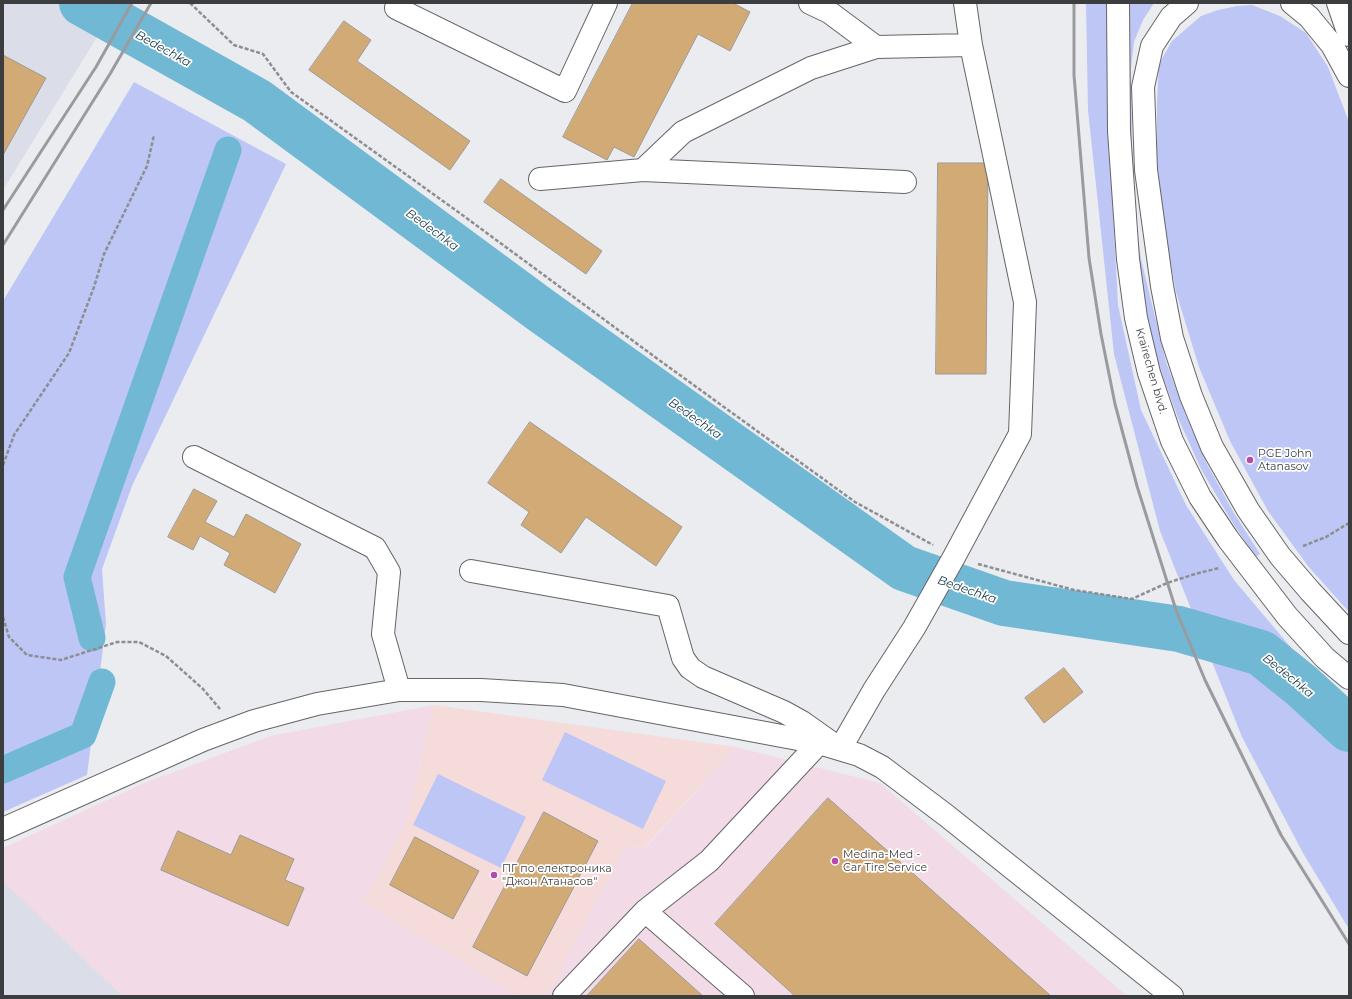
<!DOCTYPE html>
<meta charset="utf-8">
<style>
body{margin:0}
#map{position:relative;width:1352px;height:999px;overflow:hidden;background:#ebecf0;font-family:Montserrat,sans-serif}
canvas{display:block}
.frame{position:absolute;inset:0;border:4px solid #3c3d3e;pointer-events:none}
</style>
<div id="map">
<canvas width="1352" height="999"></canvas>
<div class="frame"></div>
</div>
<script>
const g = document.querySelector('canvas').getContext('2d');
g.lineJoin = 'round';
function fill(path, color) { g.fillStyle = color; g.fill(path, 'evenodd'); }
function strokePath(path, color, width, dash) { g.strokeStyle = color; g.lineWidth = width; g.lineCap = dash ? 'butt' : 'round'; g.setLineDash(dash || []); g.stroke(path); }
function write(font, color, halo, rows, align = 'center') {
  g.font = font + ' Montserrat,sans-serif'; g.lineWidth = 3.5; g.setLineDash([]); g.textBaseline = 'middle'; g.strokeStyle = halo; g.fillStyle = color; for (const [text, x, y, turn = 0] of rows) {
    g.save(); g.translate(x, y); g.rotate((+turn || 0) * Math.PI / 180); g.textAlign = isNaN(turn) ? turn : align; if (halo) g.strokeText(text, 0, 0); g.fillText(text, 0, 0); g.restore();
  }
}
fill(new Path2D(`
 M434 705 407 821 363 902 520 996H3V848L144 783 270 736Z
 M736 747 880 783 1127 996H546L625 848 646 847Z`), '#f2dbe7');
fill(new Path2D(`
 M3 3H118L3 190Z
 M3 881 122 996H3Z`), '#dbdee9');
fill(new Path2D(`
 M434 705 736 747 645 847 625 848 546 996H520L363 902 407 821Z`), '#f6dbdb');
fill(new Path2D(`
 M1086 3H1107L1108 117 1118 305 1141 410 1186 505 1234 580 1299 657 1349 703V929L1303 853 1242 737 1160 531 1114 354 1088 110Z
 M1128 3H1154L1143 20 1134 42 1131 68 1132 144 1136 222 1141 259 1166 362 1186 416 1208 466 1234 513 1260 554 1255 557 1229 517 1201 469 1178 418 1158 363 1146 316 1129 222Z
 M1252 5 1280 16 1306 33 1328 67 1349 122V612L1308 566 1268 511 1230 441 1199 367 1176 292 1164 228 1157 166V102L1159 64 1172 41 1201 16 1218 10 1237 6Z
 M134 82 286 164 132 486 102 569 106 624 87 775 3 812V301Z
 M565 732 666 781 643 829 542 780Z
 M438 774 526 817 501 868 413 825Z`), '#bdc6f5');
strokePath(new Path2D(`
 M92 638 77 577 228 150
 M3 770 83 735 102 682`), '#71b8d5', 27);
strokePath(new Path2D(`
 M82 3 257 101 542 311 904 568 1004 603 1179 629 1261 653 1302 686 1349 729`), '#71b8d5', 46);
const building = new Path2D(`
 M633 3H733L750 12 730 51 698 34 634 157 614 147 607 160 563 137Z
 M344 21 371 40 357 61 470 141 450 170 309 70Z
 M3 55 46 78 3 155Z
 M938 163H988L986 374H936Z
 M501 179 602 251 586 274 484 202Z
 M530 422 682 527 656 566 586 517 561 553 521 525 529 512 488 483Z
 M194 489 217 501 205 522 234 537 246 514 301 544 275 593 224 565 230 553 200 536 193 550 168 537Z
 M1064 668 1083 692 1044 723 1025 698Z
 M828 798 1051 996H795L715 924Z
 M544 812 598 841 527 976 473 947Z
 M178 831 231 855 240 835 294 859 285 880 304 888 288 926 161 870Z
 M415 837 479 871 453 919 390 885Z
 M639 939 703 996H587Z`);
fill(building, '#d2aa76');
strokePath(building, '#9d9a97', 1);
const minor = new Path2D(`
 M398 3 396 8 565 91 606 3
 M810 3 829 12 876 47
 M965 3 971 45
 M643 170 905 182
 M194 457 375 548 389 572 383 634 399 690
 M471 571 668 606 683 658 690 668 703 677 784 712 802 722 840 749 874 690 914 628 954 557 1020 434 1025 302 971 45 876 47 811 68 683 132 643 170 540 179
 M3 829 203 740 254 721 317 704 399 690H481L563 695 819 743 859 755 882 767 947 816 1172 996
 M645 911 743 996
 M564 996 645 911 709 861 819 743`);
const major = new Path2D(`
 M1118 3 1119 131 1128 259 1136 318 1149 373 1172 441 1200 497 1228 539 1287 616 1325 658 1349 678
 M1187 3 1171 17 1152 46 1143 87 1146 170 1162 286 1172 338 1191 396 1212 447 1248 510 1280 556 1310 591 1349 633
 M1292 3 1309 17 1332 45 1349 76
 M1338 3 1349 35`);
strokePath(minor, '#656569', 24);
strokePath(major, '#656569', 24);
strokePath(new Path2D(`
 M190 3 234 45 263 54 291 92 461 214 655 357 855 502 933 545
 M3 465 14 435 69 353 94 287 104 254 147 166 154 135
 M1303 546 1326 537 1349 523
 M978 564 1074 590 1132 599 1167 583 1195 574 1219 568
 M3 617 9 637 27 655 61 660 117 642H139L166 656 203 689 220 709`), '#8d8e91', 2.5, [4, 2]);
strokePath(minor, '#fff', 22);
strokePath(major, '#fff', 22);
strokePath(new Path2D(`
 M1074 3V75L1089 258 1101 334 1115 404 1137 486 1176 610 1205 680 1281 835 1349 944
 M3 210 96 67 132 3
 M3 245 110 74 151 3`), '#9a9b9e', 3);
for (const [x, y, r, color] of [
 [1250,460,4,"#b749a8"],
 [835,861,4,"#b749a8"],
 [494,875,4,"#b749a8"]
]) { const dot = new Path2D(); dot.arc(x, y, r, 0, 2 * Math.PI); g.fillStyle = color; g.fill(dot); strokePath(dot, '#fff', 1.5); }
write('11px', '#3c3d3e', '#fff', [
 ["Krairechen blvd.",1151,371,74]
]);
write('11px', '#3c3d3e', '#fff', [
 ["PGE John",1258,454],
 ["Atanasov",1258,467],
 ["Medina-Med -",843,855],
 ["Car Tire Service",843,868],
 ["ПГ по електроника",502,869],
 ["\"Джон Атанасов\"",502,882]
], 'left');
write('italic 12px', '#183a47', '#fff', [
 ["Bedechka",163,49,29],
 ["Bedechka",432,230,36],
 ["Bedechka",695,419,35],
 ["Bedechka",967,590,19],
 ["Bedechka",1288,676,39]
]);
</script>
